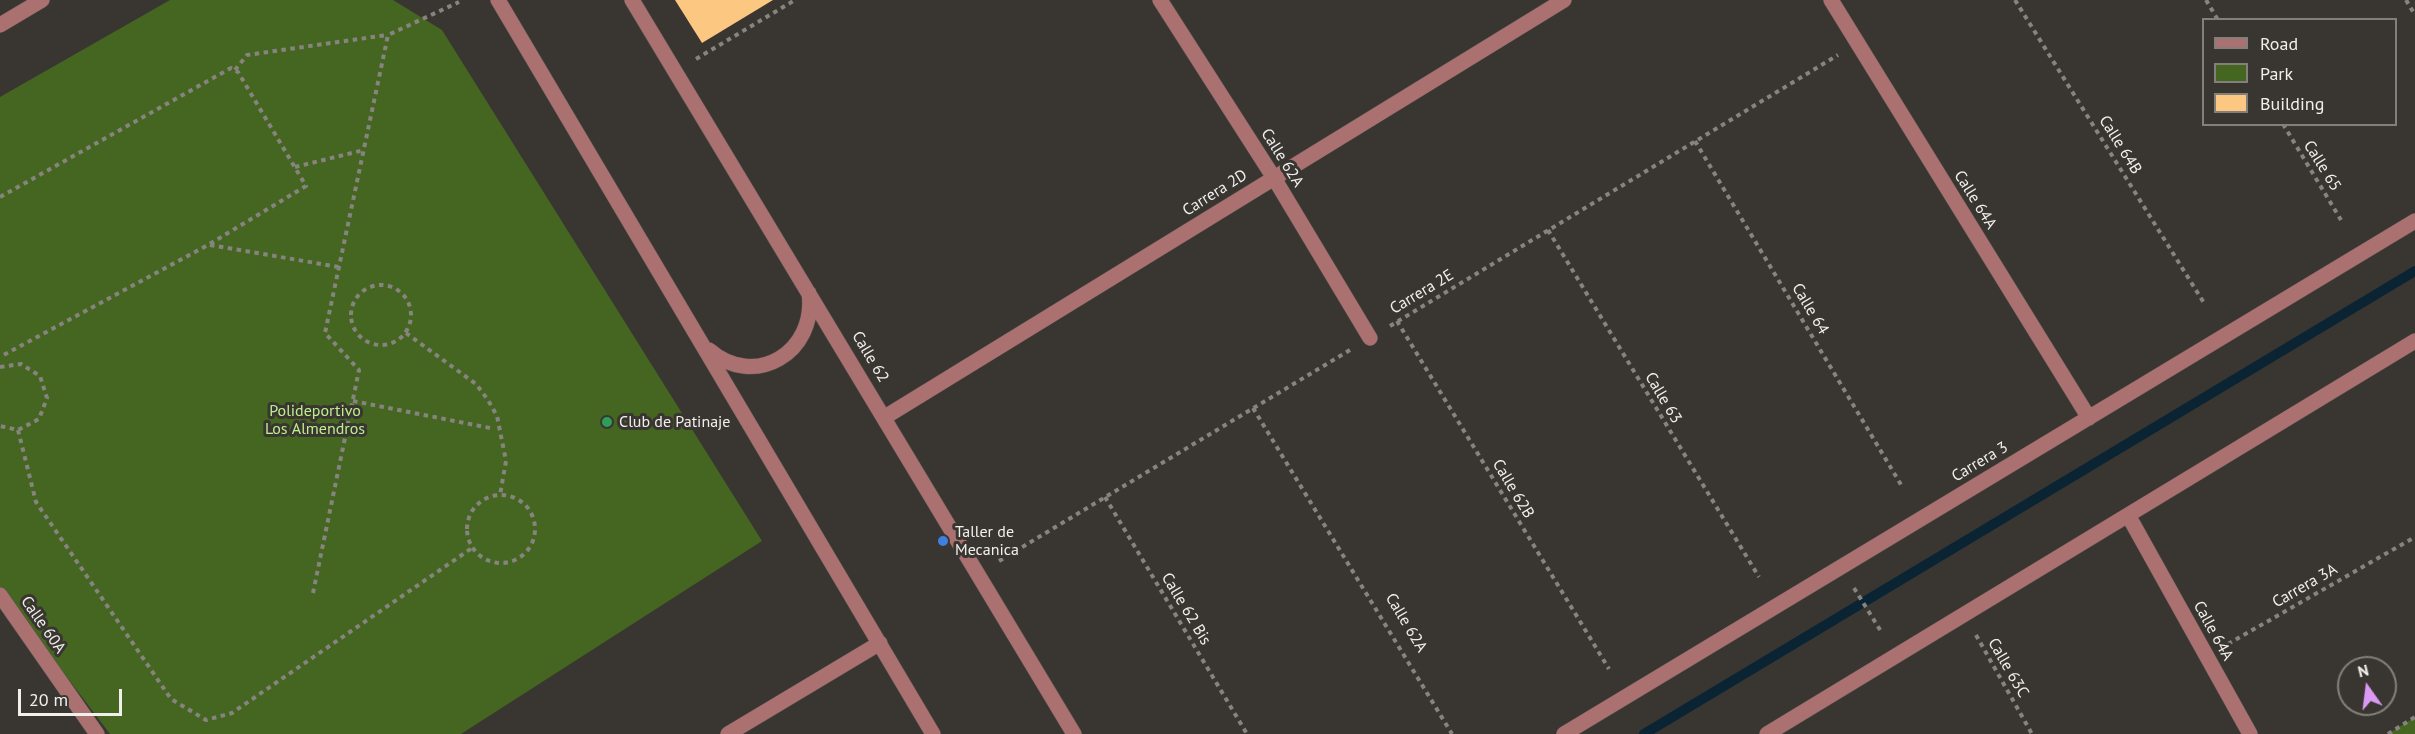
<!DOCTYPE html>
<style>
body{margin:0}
#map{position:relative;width:2415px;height:734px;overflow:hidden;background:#393631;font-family:"PT Sans",sans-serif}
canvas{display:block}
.legend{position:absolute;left:2202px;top:18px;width:195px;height:108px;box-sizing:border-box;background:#393631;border:2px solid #83807c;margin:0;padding:8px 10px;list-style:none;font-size:18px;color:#f1efec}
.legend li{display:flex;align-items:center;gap:12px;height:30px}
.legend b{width:30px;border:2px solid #83807c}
.north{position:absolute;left:2337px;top:656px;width:60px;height:60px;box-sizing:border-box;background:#393631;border:2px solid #83807c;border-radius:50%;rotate:346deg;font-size:16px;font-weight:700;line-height:24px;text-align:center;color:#f1efec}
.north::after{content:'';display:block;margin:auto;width:21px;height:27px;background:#dc99f4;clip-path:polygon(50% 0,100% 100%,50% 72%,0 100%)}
.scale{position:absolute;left:18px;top:689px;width:104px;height:27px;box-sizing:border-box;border:3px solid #f1efec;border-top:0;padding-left:8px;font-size:18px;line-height:21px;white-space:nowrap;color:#f1efec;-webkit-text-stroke:4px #393631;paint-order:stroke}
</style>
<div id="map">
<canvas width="2415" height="734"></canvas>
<ul class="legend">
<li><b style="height:8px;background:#ab7070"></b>Road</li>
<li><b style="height:16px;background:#456621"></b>Park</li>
<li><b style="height:16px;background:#fcc780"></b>Building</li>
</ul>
<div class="north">N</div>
<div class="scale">20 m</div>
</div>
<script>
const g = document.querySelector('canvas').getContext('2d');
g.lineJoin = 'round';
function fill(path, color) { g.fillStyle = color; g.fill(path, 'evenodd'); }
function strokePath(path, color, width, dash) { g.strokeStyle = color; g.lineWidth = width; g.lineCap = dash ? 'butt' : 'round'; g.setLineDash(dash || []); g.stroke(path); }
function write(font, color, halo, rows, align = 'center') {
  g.font = font + ' "PT Sans",sans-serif'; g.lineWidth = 6; g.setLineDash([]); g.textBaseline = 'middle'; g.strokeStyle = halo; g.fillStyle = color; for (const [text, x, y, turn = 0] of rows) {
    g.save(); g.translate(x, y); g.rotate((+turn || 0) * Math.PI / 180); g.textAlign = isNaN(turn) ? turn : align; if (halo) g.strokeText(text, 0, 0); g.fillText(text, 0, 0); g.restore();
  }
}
fill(new Path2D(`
 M170 0H393L442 30 762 541 461 734H110L0 589V97Z
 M2415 717V734H2388Z`), '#456621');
strokePath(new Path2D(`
 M1644 734 2415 271`), '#0b2434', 10);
fill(new Path2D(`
 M675 0H773L702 43Z`), '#fcc780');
const minor = new Path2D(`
 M498 0 933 734
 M632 0 1074 734
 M1160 0 1274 178 1370 338
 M1831 0 2089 418
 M0 25 42 0
 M709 350C755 390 817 352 809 293
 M885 417 1564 0
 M2128 515 2250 734
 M0 595 97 734
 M728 734 880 643
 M1564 734 2415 221
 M1767 734 2415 341`);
strokePath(minor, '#56544f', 16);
strokePath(new Path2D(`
 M2015 0 2204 303
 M2206 0 2218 20
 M2406 0 2415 15
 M696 59 795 0
 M235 70 247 55 387 35
 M2283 124 2341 220
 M1695 141 1903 488
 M295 167 364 150
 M0 197 231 68 238 72 306 186 208 245 0 357
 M1548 230 1759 577
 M210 245 339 267
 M351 315a30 30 0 1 1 60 0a30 30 0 1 1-60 0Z
 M1397 321 1609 669
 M1390 326 1838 55
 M406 333 476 384 488 400 497 416 506 461 500 495
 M0 367 21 364 40 376 47 398 39 419 18 430 0 426
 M353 401 490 428
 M1253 408 1452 734
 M18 430 36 502 171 699 206 720 232 713 472 548
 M467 529a34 34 0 1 1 68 0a34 34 0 1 1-68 0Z
 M1105 497 1247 734
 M999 561 1350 350
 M1854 588 1882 633
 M313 593 359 370 325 333 388 35 459 2
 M1976 635 2032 734
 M2228 644 2415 537
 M2388 734 2415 717`), '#878480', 4, [4.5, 4.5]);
strokePath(minor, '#ab7070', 15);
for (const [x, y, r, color] of [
 [607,422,6,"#2e9e5b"],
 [943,541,6,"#3f7fe0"]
]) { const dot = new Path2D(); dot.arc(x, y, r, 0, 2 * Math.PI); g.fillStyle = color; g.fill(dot); strokePath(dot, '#393631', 2); }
write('16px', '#f1efec', '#393631', [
 ["Calle 64B",2120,145,58],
 ["Calle 62A",1282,158,58],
 ["Calle 65",2322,166,58],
 ["Carrera 2D",1215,193,-32],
 ["Calle 64A",1975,200,58],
 ["Carrera 2E",1422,292,-31],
 ["Calle 64",1810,309,59],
 ["Calle 62",870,357,59],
 ["Calle 63",1663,398,59],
 ["Carrera 3",1980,462,-31],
 ["Calle 62B",1513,489,59],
 ["Carrera 3A",2305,586,-30],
 ["Calle 62 Bis",1186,609,59],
 ["Calle 62A",1406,623,59],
 ["Calle 60A",43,625,55],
 ["Calle 64A",2213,631,61],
 ["Calle 63C",2008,668,60]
]);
write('16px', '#bdef8d', '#393631', [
 ["Polideportivo",315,411],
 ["Los Almendros",315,429]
]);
write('16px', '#f1efec', '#393631', [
 ["Club de Patinaje",619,422],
 ["Taller de",955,532],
 ["Mecanica",955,550]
], 'left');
</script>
